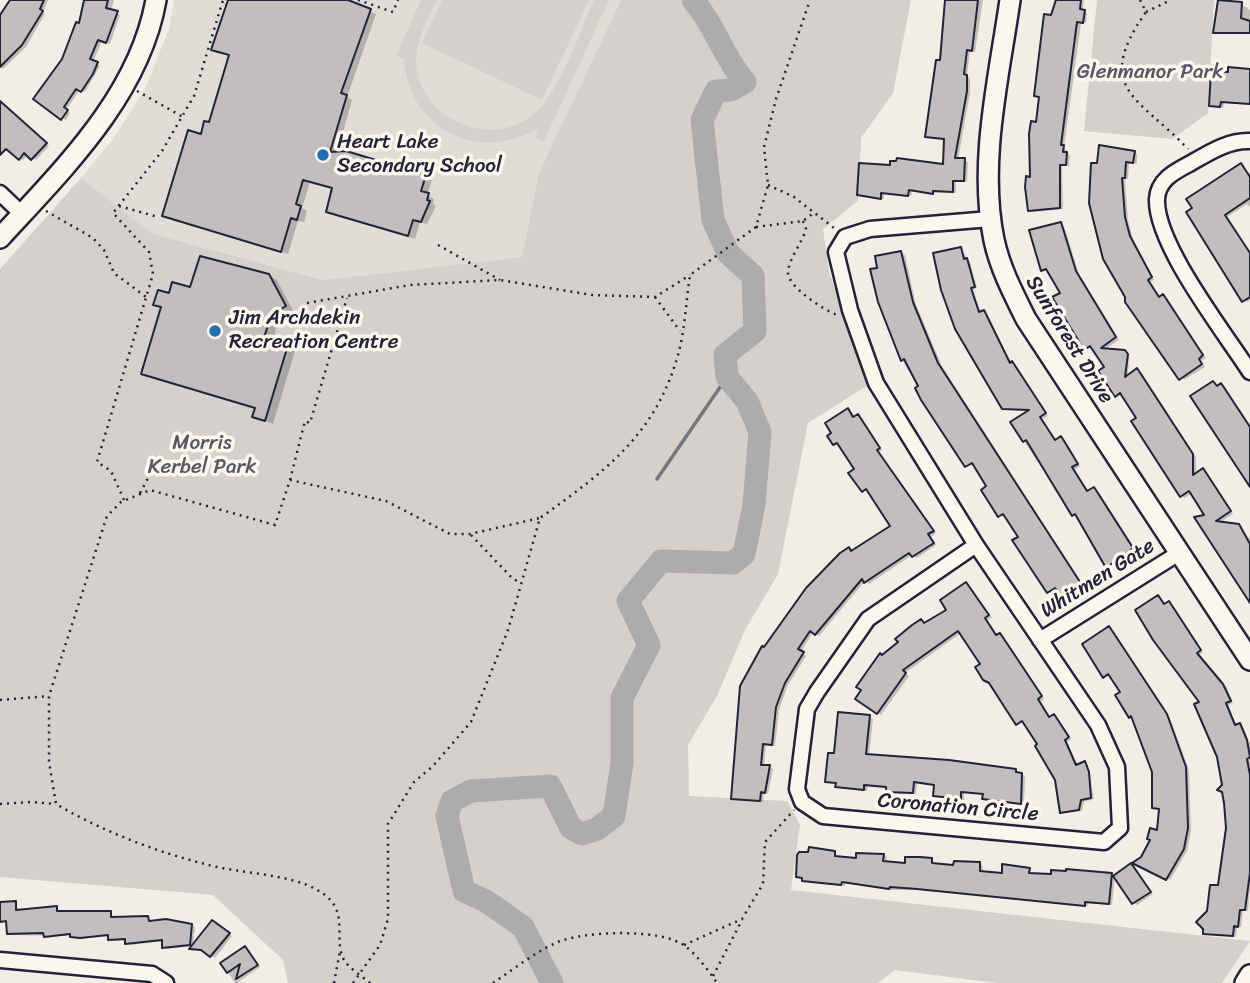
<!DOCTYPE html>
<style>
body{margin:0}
canvas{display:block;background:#f2eee5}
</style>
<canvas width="1250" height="983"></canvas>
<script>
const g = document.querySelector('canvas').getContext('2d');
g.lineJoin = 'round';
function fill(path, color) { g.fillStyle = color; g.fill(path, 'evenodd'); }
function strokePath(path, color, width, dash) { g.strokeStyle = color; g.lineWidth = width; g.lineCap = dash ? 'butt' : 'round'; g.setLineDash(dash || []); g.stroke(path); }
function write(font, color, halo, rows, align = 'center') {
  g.font = font + ' Sriracha,sans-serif'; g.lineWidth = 7; g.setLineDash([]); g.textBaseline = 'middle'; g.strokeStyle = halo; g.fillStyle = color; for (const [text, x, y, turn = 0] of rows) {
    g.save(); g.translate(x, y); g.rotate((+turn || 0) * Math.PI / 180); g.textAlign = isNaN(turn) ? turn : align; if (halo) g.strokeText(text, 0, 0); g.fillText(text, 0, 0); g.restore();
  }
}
fill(new Path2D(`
 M174 0H621L539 172 522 257 323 280 152 234 81 178 113 139 145 89 169 29Z`), '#e0dcd6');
fill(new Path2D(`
 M421 0H437C426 23 413 45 417 71 427 125 499 150 538 110 563 85 579 32 594 0H609L544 141 535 137 538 128C479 165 408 128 404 59L396 55Z
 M442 0H589L542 100 422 43Z
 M621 0H911L893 93 861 138 858 201 823 229 829 271 868 385 808 423 778 574 745 630 717 696 688 745 689 796 787 801 800 825 791 890 1250 941 1222 983H997L895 970 878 983H288L283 960 213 895 0 877V269L81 178 153 234 323 280 522 257 539 172Z
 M1097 0H1214L1208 113 1172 139 1084 131Z`), '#d4d1cc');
fill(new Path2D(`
 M11 0H48L43 13 45 14 26 47 3 69 0 67V16Z
 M87 0H114L111 11 120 15 110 44 102 41 93 62 100 66 85 92 80 90 66 110 70 113 66 120 35 99 64 60 80 26Z
 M229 0H337L376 14 347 97 352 100 337 153 346 152 432 180 427 195 434 199 433 204 436 206 427 224 420 222 415 239 334 215 328 211 334 189 310 182 302 208 307 211 304 222 298 221 288 254 164 215 211 124 231 56 213 49Z
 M949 0H983L975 52 970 51 967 76 970 78V93L958 160 968 162 967 182H956V193L912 191 911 196 884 194V199L862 196 859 194 944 166 945 140 927 136Z
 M1054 0H1084L1083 11 1087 13 1086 23H1081L1064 147 1070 156 1069 166 1062 165 1063 209 1033 212 1029 210 1041 98 1036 96Z
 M1241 4 1250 10V34L1215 32Z
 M1250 72V105L1224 103 1223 108 1210 105Z
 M0 103 49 146 36 160 28 155 23 160 0 144Z
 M1134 152 1137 154V164L1129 163 1128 179H1125L1128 220 1133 239 1154 280 1150 282 1160 298H1167L1206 358 1201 361 1205 367 1184 380 1092 174Z
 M1241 165 1250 174V207L1247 204 1227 217 1250 252V300L1247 302 1188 212Z
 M1061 224 1064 226 1079 274 1119 340 1104 350 1129 354 1128 376 1137 370 1141 372 1196 457V475L1203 470 1206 472 1233 514 1219 523 1239 526 1250 539V600L1206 516 1192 493 1185 498 1181 496 1123 395 1116 396 1106 367 1093 348 1086 349 1049 271 1043 270Z
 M961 249 970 262 977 288 973 289 981 313 987 314 1011 363 1048 416 1042 419 1056 441 1064 440 1080 466 1074 470 1089 492 1095 489 1098 491 1136 550 1110 568 1078 516 1073 515 1024 441 1031 411 1003 407 957 329Z
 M901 253 905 255 916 305 942 366 1084 587 1066 599 1058 589 1052 594 1048 592 1020 537 1006 516H1000L983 490 988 487 975 465 967 466 902 360 879 269Z
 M268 275 277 280 293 311 279 319 272 342 295 351 273 424 254 416 256 409 143 373 162 308 155 304 170 295 191 290Z
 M1213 383 1225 387 1250 425V485Z
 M848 411 855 418H861L882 450 879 452 936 533 931 537 936 545 917 558 912 555 869 584 865 581 819 636 813 632 801 652 806 656 788 685 779 710 775 746 766 745 764 766 773 769 768 794 764 793 763 802 736 800 733 798 765 649 849 550 853 552 892 527 870 491H863L856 469 840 445 835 444Z
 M966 584 992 617 987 620 998 636 1004 637 1044 699 1040 702 1051 718H1057L1071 739 1067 742 1078 766 1088 765 1094 799 1084 802 1082 811 1061 812 1057 779 1039 744 1025 722 1017 724 961 633 905 673 909 676 881 715 858 699 882 657 921 621 925 623 948 610Z
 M1158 597 1165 605H1172L1203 652 1199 655 1227 688 1233 703 1228 705 1237 726 1243 727 1250 744V887L1248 911H1243L1241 927H1237L1236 937 1205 933 1209 912 1219 887 1227 828 1223 786 1219 756 1201 703Z
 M1109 628 1170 718 1189 770 1191 831 1187 851 1170 880 1135 863 1143 858 1159 832 1161 809 1154 807V771L1134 718 1117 695 1122 692 1111 676H1104Z
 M869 717 873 719 869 756 1022 774 1025 777 1024 805 988 800 984 794 964 793V800L938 797 935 795 936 785 917 783 916 794 891 793 888 788 868 786 867 791 841 788 838 783 827 781 835 755Z
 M834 853 838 858 858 860 884 855 887 857 886 863 907 865 932 860 935 865 955 867 980 864 983 866V873L1003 874 1029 870 1032 875H1111L1115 877 1112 905 1088 903V906L922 890H892L845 883V886L807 882 798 876Z
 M1131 865 1153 894 1137 905 1134 903Z
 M15 903 19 911 56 908 60 913H111L114 918H148L152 923 191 925 195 927 193 946 216 924 232 936 215 958 205 951 194 950 193 946 167 949 163 941 131 945 127 940 113 941 109 936 85 938 70 922 66 936 12 935 9 933 8 922H0V904Z
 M245 948 260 967 238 982 243 983H235L222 963Z`), '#0003');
strokePath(new Path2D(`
 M657 479 727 377`), '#76747f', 3.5);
strokePath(new Path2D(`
 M552 983 523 927 486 901 464 891 447 816 452 801 471 791 550 786 571 828 582 834 597 829 614 816 622 763V698L649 645 628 601 661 561 733 563 744 554 754 505 760 432 747 401 727 377 725 355 755 331 753 276 728 253 713 220 702 120 716 91 731 90 745 82C723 57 715 25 693 0`), '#aeabad', 23);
const building = new Path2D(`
 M10 0H44L40 9 43 11 22 45 0 67V15Z
 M84 0H108L106 8 118 11 106 43 98 40 90 59 98 62 93 74 81 92 76 89 64 107 68 110 61 120 33 99 62 59 76 22 79 23Z
 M228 0H348L371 9 341 93 347 95 330 152 346 151 426 175 421 191 429 193 427 200 430 201 421 222 413 220 408 236 326 212 332 188 303 180 296 204 301 206 297 220 291 218 281 252 162 216 188 130 201 134 204 121 209 122 229 55 211 50Z
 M945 0H978L972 51 967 50 964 74 967 75V91L955 158H965L964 181H953V192L933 191V194L909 190 908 196 881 193V199L857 195 859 163 890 165V161H896L897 158 943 164 944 139 925 137 936 60H940Z
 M1056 0H1081L1080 9 1085 10 1083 23 1077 22 1061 145H1064L1063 152H1067L1066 165H1060V208L1028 211 1025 187 1026 176 1030 177 1029 134 1031 121 1036 122 1039 97 1034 96 1044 14 1051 15Z
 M1218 0 1242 2 1241 18 1250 21V33H1213Z
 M1228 67 1250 69V104L1221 102 1220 107 1209 106 1211 71 1228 72Z
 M0 101 47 143 31 160 24 153 19 160 6 149 0 155Z
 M1099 145 1135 151 1133 163 1126 162 1125 178H1122L1125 217 1130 236 1152 277 1148 280 1159 297 1163 294 1203 355 1199 359 1202 364 1179 380 1125 302V297L1103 259 1089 203 1091 163H1097Z
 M1241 163 1250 177V198L1225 215 1250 253V297L1242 302 1186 212 1192 208 1186 199Z
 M1061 222 1076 271 1116 337 1101 348 1125 350 1128 354 1125 377 1137 368 1193 454V475L1203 468 1231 511 1216 521 1239 524 1250 544V603L1194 517 1204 515 1196 502 1189 491 1180 497 1131 421 1136 418 1120 393 1115 397 1098 371 1104 367 1090 346 1084 350 1052 297 1060 293 1046 269 1041 271 1029 230Z
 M961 247 964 259 967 258 975 287 971 288 979 312 984 310 1010 363 1012 361 1046 413 1040 417 1055 440 1061 436 1072 454 1078 464 1072 467 1087 491 1094 487 1133 548 1106 568 1075 514 1072 516 1026 440 1023 442 1010 422 1029 410 1002 409 955 329 941 290 933 253Z
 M901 251 913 302 938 363 1082 585 1062 598 1055 588 1047 593 1012 540 1018 537 1003 514 998 517 981 490 986 486 972 463 965 467 921 400 915 388 918 386 904 359 901 361 878 302 870 269 877 268 875 256Z
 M200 256 269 274 286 306 271 315 264 338 288 345 265 421 252 417 255 408 141 374 161 307 153 305 158 290 169 293 172 282 190 287Z
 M1213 381 1217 386 1221 383 1250 427V487L1190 396Z
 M848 408 853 417 858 414 880 448 877 450 934 531 928 534 934 543 912 557 909 553 864 583 862 579 815 635 810 631 798 649 804 652 785 683 776 707 772 745 763 744 761 765H770L765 793 761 792 760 801 731 799 740 686 762 646 764 647 806 588 840 553 849 547 851 551 890 526 866 489 862 492 848 473 854 469 837 443 833 445 827 436 831 433 825 423Z
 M966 582 989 615 985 618 996 635 1000 633 1042 696 1038 699 1049 717 1054 714 1069 737 1065 740 1076 765 1085 761 1089 772 1091 798 1081 800 1079 810 1060 813 1055 780 1035 746 1037 744 1022 721 1016 725 989 683 983 680 975 667 980 664 958 631 903 670 906 673 877 714 855 699 861 690 856 687 880 653 882 655 898 642 895 639 912 625 921 619 924 623 946 610 940 600Z
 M1158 595 1164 604 1169 601 1201 650 1197 653 1223 684 1231 701 1226 703 1235 725 1240 723 1247 740 1250 757 1247 759 1250 775V873L1245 910H1240L1238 927 1234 926 1233 936 1203 934V929L1196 922 1207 911 1210 885H1218L1226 828 1224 803 1222 792 1217 790 1222 785 1217 757 1194 704 1199 702 1153 640 1135 610Z
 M1109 626 1167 714 1186 767 1188 828 1184 849 1166 880 1132 863 1141 857 1150 840 1147 839 1150 828 1157 830 1159 809 1152 808V772L1131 716 1129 718 1115 695 1120 692 1108 674 1103 678 1082 644Z
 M838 712 870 715 866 754 949 760 1016 769V772L1022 773 1021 804 982 799 983 794 961 792V799L933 796 934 785 914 782 913 793 886 792V787L864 785V790L835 787 836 783 825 782 828 753H834Z
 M809 847 835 851V856L856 858V853L884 854 883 861 905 863V857H920L932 858V863L953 865 954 861 980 862V871L1002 873V864L1030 868 1029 873 1051 874V870L1066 871V869L1112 873 1109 904 1085 902V906L917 889 890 887 889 889 842 882 841 885 802 881V878L796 877 797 855 799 852H808Z
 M1131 863 1151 892 1132 904 1113 876Z
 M16 901V910L57 906V911H111V917L148 916 149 921 166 919 192 924 190 945 162 948V940L125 944V939L108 940V935L80 938 70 937V934L44 937 43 933 7 934 6 921 0 922V902Z
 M212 920 230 933 210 957 201 950 189 949Z
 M245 946 258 965 236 979 240 964 227 973 220 963Z`);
fill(building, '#c2bebe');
strokePath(building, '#22223b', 2);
const street = new Path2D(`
 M1250 141C1229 140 1210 152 1191 163 1176 171 1158 179 1157 199 1155 244 1225 333 1250 372
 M0 193 22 214
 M976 545 868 619 817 692 807 709 797 789 802 802 823 816 1104 842 1120 828 1117 767 1098 725 976 545 876 383 850 310 836 252 845 237 870 229 990 219
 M1040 640 1179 553
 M0 960 152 974 166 983`);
const secondary = new Path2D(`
 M1010 0C999 77 978 163 994 240 1000 268 1013 293 1026 319L1250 660
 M0 238C63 169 139 96 156 0
 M1245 983 1250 975`);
strokePath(street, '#22223b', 19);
strokePath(secondary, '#22223b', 24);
strokePath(new Path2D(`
 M358 0 393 12 398 0
 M1140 0 1146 12C1092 89 1139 97 1188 149
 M1146 12 1171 0
 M137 91 183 117
 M768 185 794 197 834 228
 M119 206 158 217
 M46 211 93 238 104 250 114 273 146 297
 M803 221 806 229C802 243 790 257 788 271 786 286 824 310 837 315
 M756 227 803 221 815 212
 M438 245 500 280
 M655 297 680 331
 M307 303 410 285 500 280 592 295 655 297 690 275
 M290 480 305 421 310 423 347 298
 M140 493 160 456
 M124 500 111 471 97 462 153 274 149 252 113 213 162 151 194 96 223 0
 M471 535 513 579 521 583
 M0 700 49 696
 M0 804 31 802 56 804
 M684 945 742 919 763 884 765 842 794 810
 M713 976 742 920
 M334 983 340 951
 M353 983 380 945 388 919V824L414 782 433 766 471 722 508 630 540 518C604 472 655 436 678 355 685 330 686 301 690 275L756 227 768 185 764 147 776 99 810 0
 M370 983C362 976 347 967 343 958 333 935 351 910 319 891 290 873 239 874 205 864 154 851 102 831 56 804L49 762V696L107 516 121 502 150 490 275 525 290 480 386 501 450 534H470L540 518
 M493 983C514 969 535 952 558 942 584 931 662 928 685 946 697 955 709 971 717 983`), '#22223b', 2.5, [2, 5]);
strokePath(street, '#fbf7ec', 14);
strokePath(secondary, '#fbf7ec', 19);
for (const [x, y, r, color] of [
 [323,155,7,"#1f6fb2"],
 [215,331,7,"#1f6fb2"]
]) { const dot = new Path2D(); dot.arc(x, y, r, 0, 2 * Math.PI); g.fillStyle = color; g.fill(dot); strokePath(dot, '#fbf7ec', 2.5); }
write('21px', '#575766', '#fbf7ec', [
 ["Glenmanor Park",1150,73],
 ["Morris",202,444],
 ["Kerbel Park",202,468]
]);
write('21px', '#22223b', '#fbf7ec', [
 ["Heart Lake",337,143],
 ["Secondary School",337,167],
 ["Jim Archdekin",229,319],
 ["Recreation Centre",229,343]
], 'left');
write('21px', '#22223b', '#fbf7ec', [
 ["Sunforest Drive",1069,340,58],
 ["Whitmen Gate",1098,579,-32],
 ["Coronation Circle",958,808,5]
]);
</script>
